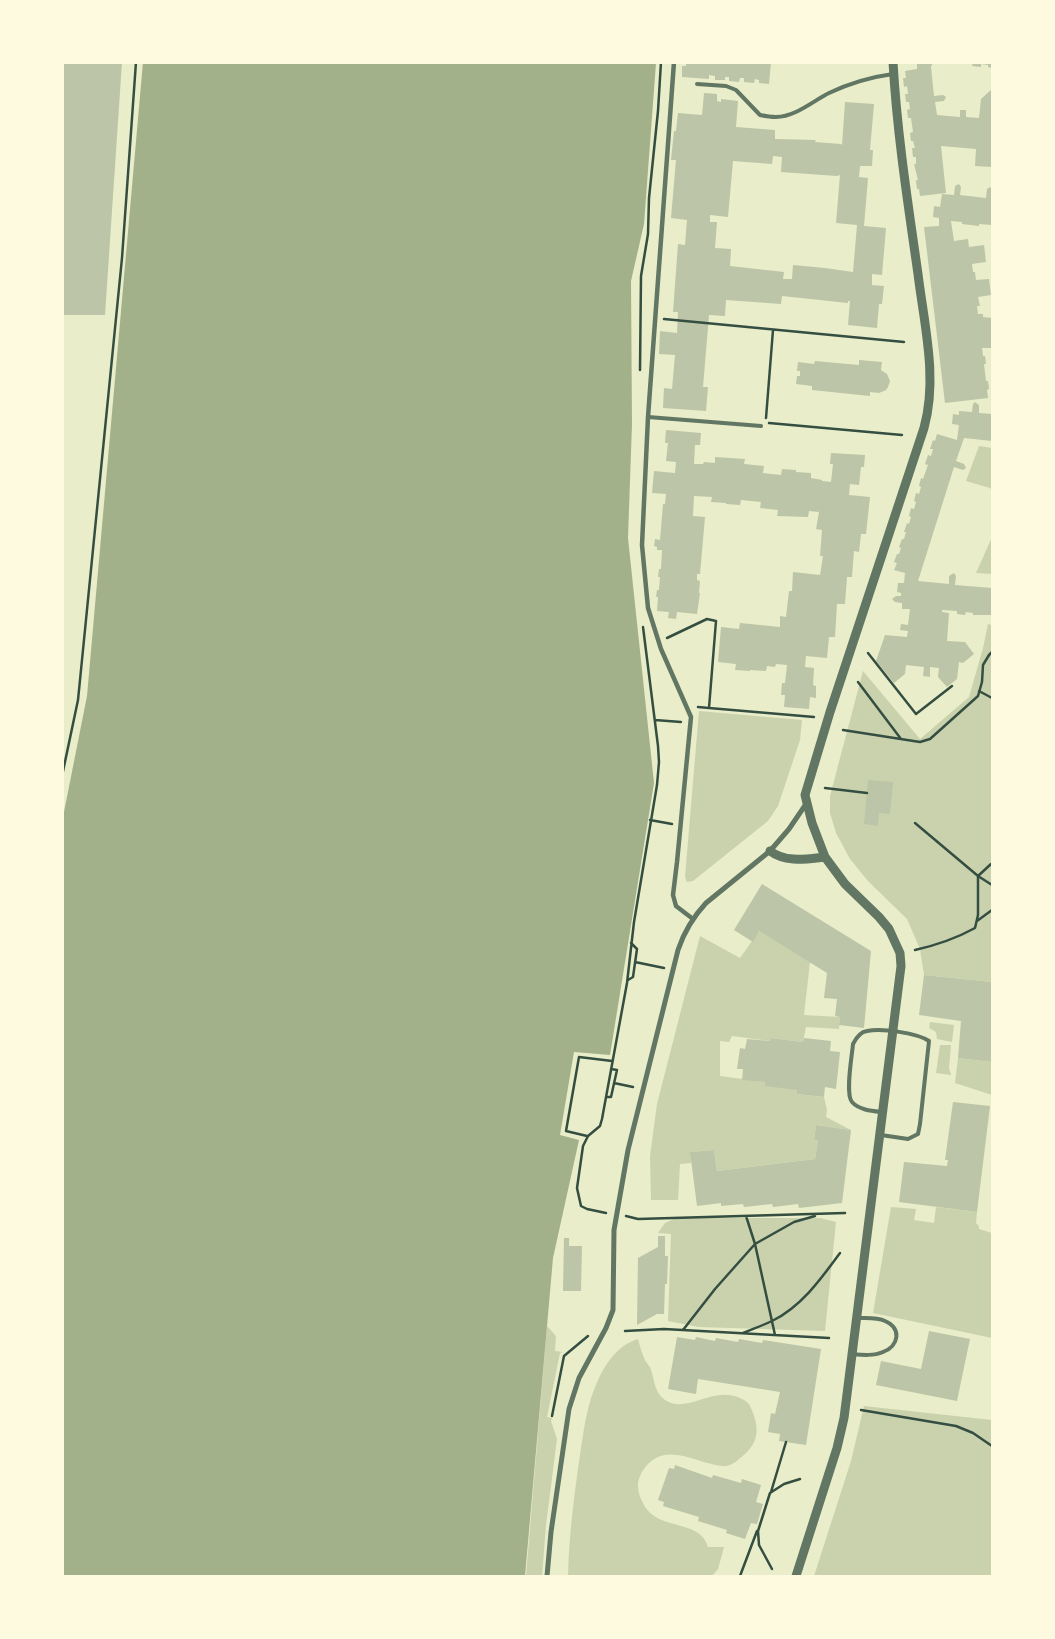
<!DOCTYPE html>
<style>
body{margin:0}
#map{position:relative;width:1055px;height:1639px;overflow:hidden;background:#e9edc9;font-family:Commissioner,sans-serif}
canvas{display:block}
.frame{position:absolute;inset:0;border:64px solid #fefae0;pointer-events:none}
</style>
<div id="map">
<canvas width="1055" height="1639"></canvas>
<div class="frame"></div>
</div>
<script>
const g = document.querySelector('canvas').getContext('2d');
g.lineJoin = 'round';
function fill(path, color) { g.fillStyle = color; g.fill(path, 'evenodd'); }
function strokePath(path, color, width, dash) { g.strokeStyle = color; g.lineWidth = width; g.lineCap = dash ? 'butt' : 'round'; g.setLineDash(dash || []); g.stroke(path); }
fill(new Path2D(`
 M979 446 992 448V491L990 488 966 481Z
 M992 537V574L976 573Z
 M988 624 992 625V982L924 975 920 949 907 919 868 881 850 859 836 833 830 813V796L863 671 920 739 969 697 983 648Z
 M699 711 802 720 800 740 778 806 768 821 693 881 687 882 685 877Z
 M759 931 810 962 804 1015 840 1017 839 1029 806 1027 803 1042 771 1038 770 1041 732 1036 729 1042 720 1041V1076L765 1082 797 1090V1094L824 1097 827 1110 826 1117 851 1130 816 1125 814 1140 818 1141 815 1159 717 1171 714 1150 691 1152V1163L680 1164 678 1200H651L650 1156 657 1104 700 936 740 958Z
 M930 1022 954 1025 952 1042 937 1039 936 1032 929 1028Z
 M940 1045H951L949 1068 951 1075 936 1073Z
 M958 1058 992 1062V1095L955 1083Z
 M891 1207 916 1209 914 1220 934 1223 936 1207 977 1212 976 1223 979 1226V1229L992 1233V1283L991 1286 992 1292V1338L873 1313Z
 M676 1218H820L836 1222 825 1331 698 1327 668 1321 671 1234 658 1233 665 1223Z
 M547 1326 556 1336 555 1351 563 1352 560 1353 547 1417 552 1418 551 1421 557 1439 546 1525 542 1576H526Z
 M638 1339C640 1346 642 1354 645 1360 647 1364 650 1366 651 1370 655 1381 654 1392 665 1400 688 1415 713 1384 742 1399 746 1401 748 1402 750 1406 761 1429 759 1444 739 1459 735 1463 728 1467 722 1466 697 1464 669 1442 647 1465 642 1471 638 1478 638 1485 638 1492 640 1498 643 1503 656 1532 701 1518 708 1547H724L718 1569 712 1576H568C569 1536 574 1496 580 1455 584 1429 587 1402 599 1378 607 1361 620 1344 638 1339Z
 M864 1406 992 1420V1576H814L851 1461Z`), '#cad2ad');
fill(new Path2D(`
 M143 62 656 63 644 224 631 281 632 424 628 538 654 783 610 1055 574 1052 560 1135 579 1140 553 1258 525 1576H63V817L87 696Z`), '#a3b18a');
fill(new Path2D(`
 M62 62H122L105 315H62Z
 M686 62H771L769 84 759 83V80L755 79 754 83 744 82V78H740L739 82 729 81V77H725V80H715V76L709 75V79L682 77V66H686Z
 M917 62H933L931 67 934 96 943 95 946 97 944 101 935 102 937 115 960 117V110H966V117L979 118 981 99 991 90 992 91V167L975 166 976 149 941 146 946 193 920 196 919 189H917L916 180H918L914 164H916V157H913L912 148H915L913 141H911L910 133 913 132 911 118H908L907 110 910 109 909 102H906L905 94H908L907 86 904 87 903 78H906L905 71 917 69Z
 M973 62H992V68L988 67V65L981 64V67L972 66Z
 M704 93 717 94V101L721 102V99L738 101 736 127 775 130V139L816 140 815 142 841 144 842 145 845 102 874 104 870 150H873L872 166H860L859 177 868 178 864 226 886 228 882 275 872 274V285L884 286 882 304H879L877 328 848 325 850 301H848V303L782 296 781 304 726 300 725 316 709 315 703 387H708L706 411 663 408 664 388 672 389 675 355 659 354 660 331 677 333 678 312H673L678 244 685 245 687 220 671 218 676 160H671L674 131H676L678 113 702 115ZM773 156 782 157 781 172 837 176 840 175 836 223 857 225 853 272 825 268 793 265 792 279H783L784 272 730 266 731 249 715 248 717 222H710V215L728 217 733 161 772 164Z
 M959 184 961 187 960 195 986 198 987 189 990 187 992 189V225L979 224V226L962 224V222L951 221 954 241 968 239 969 247 984 245 986 262 972 264 973 272H975L976 280 989 279 991 295 978 297 980 306H977L978 314H983V317L992 318V348H982L983 356H985L986 364H984L986 381H988L989 389 987 390 988 398 945 403 924 227 939 226V218L933 217 934 206 940 207 942 194 954 195 955 186Z
 M859 360 882 362 881 370 887 374 890 381 888 387 886 390 879 393 870 392V396L812 390V386L796 384 797 376H800V371H797L798 362 814 364 815 361 859 365Z
 M975 402 979 405V413L992 414V441L964 438 956 461 964 464 966 468 963 470 954 467 918 581 949 584V576L954 573 956 576 955 585 992 588V615H973V613L966 612 965 615 957 614V611L942 610V612L949 613 947 641 965 642 974 654 963 663 959 662 957 679 947 687 938 677 939 668 930 667V677L923 676 924 667 906 665 905 674 894 683 876 661 885 635 907 637 908 631 900 630 901 624 908 625 910 609H902V603L895 602 892 599 896 596H901V593L897 592 898 583H904L905 573 894 570 897 563 894 562 897 554H899L901 548 899 547 902 539H904L906 532H904L907 523 909 524 911 517 909 516 911 508 914 509 916 502 914 501 916 493 919 494 921 487 919 486 921 478 923 479 928 465 925 464 928 455 931 456 933 449H930L933 440 935 441 937 434 957 440 959 425 952 424 953 414 959 415V411L972 412 973 404Z
 M666 430 701 433 700 445H695L694 464H703L704 462 715 463V457L745 459 744 464 764 466 763 473 781 475 782 469 796 470V472L811 473V478L822 480V481L831 482 833 464H830L831 453 865 455 864 467H861L859 485 850 484 849 495 870 497 866 534H861L859 552 854 551 852 577H847L845 604H837L835 637H829L827 658 806 656 805 667 814 668 813 685 816 686V698L810 697 809 709 784 707 785 695H781L782 683H785L787 665 776 664 775 667 767 666 766 671 750 670V671L735 670 736 664 718 662 721 627 739 629 740 623 780 627V616L786 617 789 591H792L793 572 820 575 823 556H820L822 530 816 529 819 512 809 511 808 517 777 516 778 510 760 508 761 502 741 500 740 505 726 504V503L711 502 712 497 694 496 693 516 705 517 700 574H697V580L700 581 699 593H700L697 614 677 612 676 619 668 618 669 612 657 611 658 597H656L657 590H659L660 577H658L659 569H661L662 550H657V547L654 546 655 539 660 540 663 504H665L666 494 652 493 654 471 675 473 676 462 666 461 668 443H665Z
 M868 780 893 782 890 814 879 813 878 826 864 824Z
 M762 884 871 951 864 1028 839 1025 840 1017 835 1016 837 999 824 998 827 973 759 931 753 942 734 930Z
 M924 975 992 982V1062L958 1058 961 1021 919 1015Z
 M771 1038 803 1042 804 1038 831 1041 830 1051 840 1052 836 1089 825 1087 824 1097 797 1094V1090L765 1086V1082L742 1080 743 1069H737L740 1048 745 1049 747 1039 770 1041Z
 M953 1102 990 1106 977 1212 899 1202 904 1162 947 1166 948 1160H945Z
 M816 1125 851 1130 842 1203 799 1208 798 1204 773 1207 772 1204 744 1207 743 1204 721 1206V1203L697 1206 690 1152 714 1150 717 1171 815 1159 818 1141 814 1140Z
 M658 1236H665V1256H668L667 1284H665L664 1314H657L637 1325 638 1258 658 1247Z
 M564 1238H569V1246H582L581 1291H563Z
 M929 1331 970 1339 957 1401 876 1385 881 1361 921 1369Z
 M677 1337 695 1340 696 1337 715 1341 716 1338 738 1342 739 1339 762 1343 763 1340 821 1349 806 1445 779 1441 780 1434 768 1432 771 1413 775 1414 780 1392 698 1379 696 1394 668 1389Z
 M675 1465 712 1478 713 1475 741 1483 742 1479 761 1485 756 1502 763 1504 757 1524 751 1523 745 1539 726 1533 727 1530 698 1521 699 1517 663 1506 664 1502 658 1500 669 1468 674 1469Z`), '#bcc5a7');
strokePath(new Path2D(`
 M664 319 904 342
 M640 370 641 276 648 234 649 198 658 111 661 62
 M766 418 773 330
 M769 423 902 435
 M667 638 707 619 716 621 709 708 698 707
 M868 653 916 714 952 686
 M858 682 901 739
 M979 691 992 698
 M709 708 814 717
 M655 720 681 722
 M843 730 920 742 930 739 978 696 982 682 983 665 989 655 992 652
 M62 776 78 700 122 258 136 62
 M825 788 867 793
 M650 820 672 824
 M915 823 978 876 992 885
 M977 921 992 910
 M915 950C937 945 955 939 975 928L978 915V876L991 864
 M635 962 664 968
 M628 980 633 977 637 949 631 943
 M614 1083 633 1087
 M606 1097H611L617 1070 611 1069
 M587 1136 566 1131 579 1057 612 1061
 M606 1213 587 1209 581 1206 577 1188 583 1146 588 1136 600 1126 602 1119 627 983 634 922 657 785 659 762 658 746 643 627
 M626 1216 638 1219 845 1213
 M746 1216 755 1244 775 1335
 M683 1330 715 1289 755 1244 794 1222 815 1216
 M625 1331 664 1329 829 1338
 M743 1333C752 1329 762 1326 772 1321 801 1307 821 1279 840 1253
 M861 1410 956 1426 973 1433 992 1446
 M552 1416 564 1356 588 1336
 M771 1492 786 1442
 M772 1569 759 1545 758 1531 770 1493 784 1484 800 1479
 M740 1576 757 1531`), '#344e41', 2.5);
strokePath(new Path2D(`
 M697 84 726 86 736 90 760 115C765 116 771 117 776 117 795 117 813 101 829 93 850 83 871 77 893 74
 M648 417 761 426
 M881 1135 908 1139 918 1134 920 1124 929 1041C917 1033 882 1028 867 1031 860 1032 856 1038 853 1044 852 1056 845 1094 852 1102 859 1110 872 1111 882 1112
 M852 1354C863 1355 874 1356 883 1352 899 1346 902 1328 885 1321 877 1317 866 1318 858 1318`), '#617663', 4);
strokePath(new Path2D(`
 M674 62 648 417 642 545 648 608 661 649 691 717 677 862 673 895 676 906 693 919`), '#617663', 4.5);
strokePath(new Path2D(`
 M547 1576 551 1532 569 1409 579 1378 606 1328 613 1310 614 1230 628 1150 678 950C684 932 693 917 706 903L770 851 789 829 806 804`), '#617663', 5);
strokePath(new Path2D(`
 M770 851C786 863 806 859 825 857
 M796 1576 837 1448 844 1418 901 966 900 953 889 929 879 917 845 884 825 857 812 823 805 795 830 712 924 428C938 378 924 324 918 274 908 204 897 133 893 62`), '#617663', 9);
</script>
